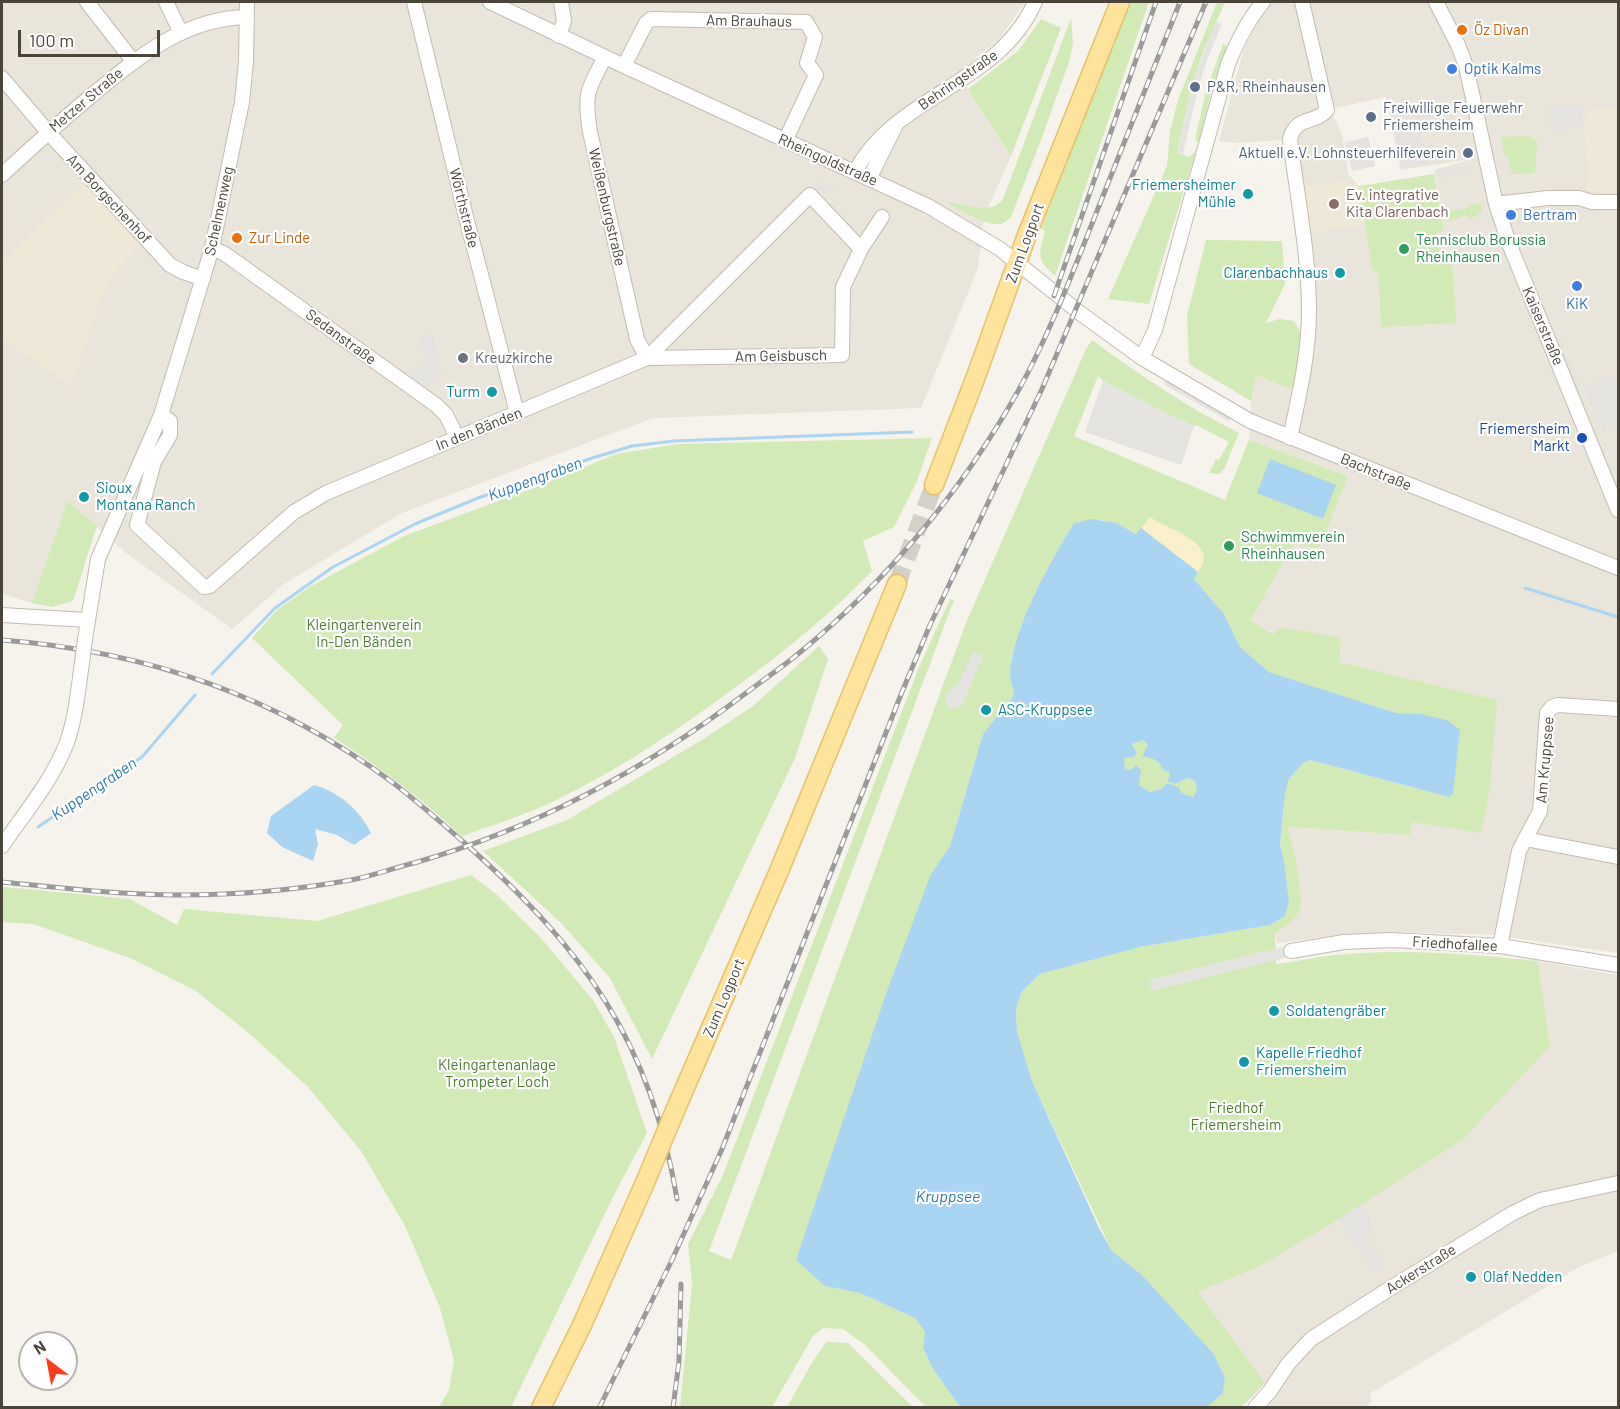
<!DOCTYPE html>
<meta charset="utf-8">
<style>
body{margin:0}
#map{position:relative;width:1620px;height:1409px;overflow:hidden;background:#f6f3ec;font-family:Barlow,sans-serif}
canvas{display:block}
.frame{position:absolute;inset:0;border:3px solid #4b4439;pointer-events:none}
.north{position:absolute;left:18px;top:1331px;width:60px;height:60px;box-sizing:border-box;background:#fff;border:2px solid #b7b4b0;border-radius:50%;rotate:328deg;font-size:16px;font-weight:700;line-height:24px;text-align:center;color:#4b4439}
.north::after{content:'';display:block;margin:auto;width:21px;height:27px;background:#fc3f1d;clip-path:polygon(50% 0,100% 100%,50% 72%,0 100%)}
.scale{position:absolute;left:18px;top:30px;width:142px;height:27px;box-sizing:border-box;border:3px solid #4b4439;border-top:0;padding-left:8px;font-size:18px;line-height:21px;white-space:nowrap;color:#4b4439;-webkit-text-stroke:4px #fff;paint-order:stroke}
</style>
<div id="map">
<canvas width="1620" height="1409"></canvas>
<div class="frame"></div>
<div class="north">N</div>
<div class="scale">100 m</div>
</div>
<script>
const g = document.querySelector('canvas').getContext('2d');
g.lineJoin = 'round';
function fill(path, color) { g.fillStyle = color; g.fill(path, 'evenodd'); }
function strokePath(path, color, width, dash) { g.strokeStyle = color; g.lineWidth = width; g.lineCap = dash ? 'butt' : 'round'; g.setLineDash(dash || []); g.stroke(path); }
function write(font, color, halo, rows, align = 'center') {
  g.font = font + ' Barlow,sans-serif'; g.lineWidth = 4.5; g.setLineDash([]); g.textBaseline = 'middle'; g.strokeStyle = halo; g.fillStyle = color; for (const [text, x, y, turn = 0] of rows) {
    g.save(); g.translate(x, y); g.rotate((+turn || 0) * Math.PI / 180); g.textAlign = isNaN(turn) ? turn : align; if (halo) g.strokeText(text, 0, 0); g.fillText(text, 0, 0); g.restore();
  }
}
fill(new Path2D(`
 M2 2H1025L1001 37 963 69 968 89 1011 156 984 217 978 268 921 408 653 418 402 513 284 584 232 629 126 553 67 501 32 603 2 594Z
 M1272 2H1618V953L1493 935 1393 932 1338 935 1277 943 1275 933 1287 926 1300 884 1288 827 1410 835 1411 822 1496 700 1339 662 1274 634 1251 620 1294 543 1319 549 1348 476 1249 440 1251 401 1256 375 1295 390 1302 335 1304 285 1284 140 1232 143 1219 141 1243 52 1260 15ZM1386 97 1401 170 1472 159 1434 170 1444 229 1437 233 1440 257 1452 259 1381 326 1378 270H1372L1359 186 1348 174 1342 134 1330 109Z
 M1538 961 1618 975V1251L1579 1267 1371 1393V1402L1367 1407H1267L1271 1404 1265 1383 1197 1292 1258 1267 1550 1046Z`), '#eae5da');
fill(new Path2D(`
 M1618 108V192L1588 191 1584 118 1593 109Z
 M1348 180 1353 186H1359L1365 225 1309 232 1303 188Z
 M84 183 140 246 118 268 100 301 71 387 2 338V262Z`), '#efe8d6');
fill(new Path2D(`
 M1129 2H1149L1055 276C1037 260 1038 254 1045 232L1042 228 1111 44Z
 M1217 2H1225L1203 53 1194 79 1177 152 1189 157 1196 151 1149 304 1108 299 1167 166 1170 131 1178 100Z
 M1071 18 1073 43 1070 59 1041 140 1011 217C1008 219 1006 222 1003 223 991 229 960 210 949 204V202C966 205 991 215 1003 199Z
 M1041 19 1061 28 1011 156 968 89 1018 51Z
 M1223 44 1227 46 1211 92 1199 142 1195 140 1206 91Z
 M1528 136 1537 141 1535 173 1512 174 1508 158 1505 156 1501 137Z
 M1434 174 1444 230 1437 233 1440 256 1452 259 1456 323 1381 327 1378 271 1372 270 1359 186Z
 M1481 203 1482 211 1475 217 1469 218 1466 215 1447 222 1445 212 1455 209 1464 210 1470 205Z
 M1206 240 1282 241 1285 284 1266 323 1279 319 1294 321 1302 335 1296 391 1256 375 1251 401 1189 364 1187 316Z
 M1092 340C1140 375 1187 407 1239 433L1224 469 1219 474 1209 473 1216 459 1219 460 1229 442 1196 425 1194 426 1172 416 1103 381 1098 376 1074 436 1225 500 1249 440 1348 476 1319 549 1294 543 1251 620 1273 634 1281 627 1341 638 1339 662 1497 700 1490 788 1481 833 1412 822 1410 835 1288 827C1292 845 1306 897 1299 911 1294 921 1284 928 1275 933L1276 964C1295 962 1315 957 1335 955 1403 948 1471 954 1538 961L1550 1046 1462 1140 1339 1219 1258 1267 1198 1292 1265 1383 1242 1407H1207L1223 1393 1225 1378 1214 1354 1141 1274 1112 1251 1032 1081 1017 1031 1016 1009 1022 991 1040 974 1140 947 1270 925 1285 916 1289 902 1284 860 1280 844 1285 794 1289 779 1303 763 1310 760 1448 797 1420 714 1396 713 1269 672 1240 647 1224 614 1194 579 1198 572 1142 529 1137 534C1112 521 1102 516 1074 523 1050 562 1013 627 1010 672 1010 680 1013 688 1014 695L983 734 950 846 931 874 825 1286 860 1293 915 1318 925 1332 923 1348 933 1369 960 1407H926L864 1344 843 1329 823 1328 813 1336 772 1407 680 1408 692 1284 688 1244 723 1175 919 667 950 599 954 600 709 1251 731 1260 966 623 1086 349Z
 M932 438 917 481 894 527 863 541 872 571C831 614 785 651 737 686 680 729 620 769 556 800 526 815 493 825 462 836 422 799 380 767 334 738L343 725 252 638 277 610 311 586 404 536 539 486 616 454 678 444Z
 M67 501 97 526 73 601 52 607 32 603Z
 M819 646 828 659 795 758 652 1059 610 978 561 923 483 851 567 820 705 738 753 706Z
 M1143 740 1148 745 1154 758 1170 772 1175 784 1188 778 1195 781 1197 790 1193 797 1163 788 1150 792 1139 785 1131 770 1125 769 1124 757H1133L1137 754 1132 744Z
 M471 875 496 894 540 937 593 1000 614 1037 647 1133 615 1193 511 1407H439L449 1390 454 1360 440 1308 405 1226 361 1151 309 1088 250 1034 196 991 130 958 33 924 2 922V891L5 887 130 899 177 925 184 909 317 921Z
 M826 1342 848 1343 913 1407H787L813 1361Z`), '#d2eab5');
fill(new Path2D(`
 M1150 517C1167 529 1222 543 1198 572L1141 528Z`), '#f9efc9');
fill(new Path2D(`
 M1216 21 1222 24 1209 55 1198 88 1183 154 1177 153 1194 79Z
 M1582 105 1584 128 1551 130 1550 106Z
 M1418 128 1426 164 1402 167 1394 132Z
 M1368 137 1375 166 1352 171 1345 142Z
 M1471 165 1472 172 1438 178 1437 171Z
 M817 181 837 188 832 194 812 187Z
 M1551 332H1557L1580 388 1574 389Z
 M433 333 442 372 426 387 413 377 425 361 419 336Z
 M1611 375 1617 389H1618V427L1603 433 1584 387Z
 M1165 378 1229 415 1230 422 1165 385Z
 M1103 381 1172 416 1194 426 1181 465 1085 432Z
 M973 652 983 656 963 704 957 708 949 709 945 703 947 692 958 684Z
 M1290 945 1292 956 1152 991 1149 980Z
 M1360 1205 1368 1212 1372 1223 1370 1234 1365 1244 1366 1246 1373 1245 1384 1262 1385 1268 1375 1274 1339 1219Z`), '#e5e3e0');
fill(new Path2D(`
 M1270 459 1336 485 1323 519 1257 493Z
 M1092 519 1116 523 1136 534 1141 528 1198 572 1194 579 1224 614 1240 647 1269 672 1396 713 1420 714 1447 720 1460 730 1453 794 1449 797 1310 760 1303 763 1289 779 1285 794 1280 844 1284 860 1289 902 1285 916 1270 925 1140 947 1040 974 1022 991 1016 1009 1017 1031 1032 1081 1099 1228 1112 1251 1141 1274 1214 1354 1225 1378 1223 1393 1207 1407H960L933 1369 923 1348 925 1332 915 1318 860 1293 825 1286 796 1260 886 994 931 874 950 846 983 734 1014 695C1013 688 1010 680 1010 673 1013 627 1050 562 1074 523ZM1143 740 1148 745 1142 756C1152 758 1159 759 1163 770L1170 772 1168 781 1175 784 1188 778 1195 781 1197 790 1193 797 1181 793 1179 787 1167 783 1163 788 1150 792 1139 785 1141 771 1136 765 1131 770 1125 769 1124 758 1133 757 1137 754 1132 744Z
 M314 785C339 792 359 809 371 833L354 845 337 835 315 829 318 844 313 861 282 847 267 833 271 816Z`), '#a9d4f2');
strokePath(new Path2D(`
 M1525 588 1618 617
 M212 674 275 608 333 567 415 524 478 498 589 459 632 446 674 441 912 432
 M38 827 142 757 195 695`), '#a9d4f2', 3);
strokePath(new Path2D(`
 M897 584 934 485`), '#d4d0c8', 18, [18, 9]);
const minor = new Path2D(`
 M87 2 133 61
 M166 2 181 33
 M414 2 465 213 517 413
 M490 2 624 66 928 206 1000 249 1080 313 1142 358 1250 421 1618 568
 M1436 2 1458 45 1466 66 1496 204 1510 246 1618 510
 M559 36 564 21 561 2
 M605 57C587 91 584 94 590 132L637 339 647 358 842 355 843 287 861 249 882 217
 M624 66 646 23 651 19 806 22 815 37 807 63 816 75 785 141
 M2 78 48 132 170 265 183 272 203 279
 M855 172C895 95 999 85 1035 2
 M2 175C31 148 60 122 91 96 137 58 184 18 247 17
 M869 179 895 127
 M1496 204 1548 198H1579L1592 202H1618
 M212 248 225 254 436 405 446 415 457 437
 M1142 358 1155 330 1228 64C1237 42 1248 20 1263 2
 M161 415 170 421V435L154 462 137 525 204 587 210 586 294 512 326 493 647 358 810 195 861 249
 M1290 438C1299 396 1309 354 1309 311 1309 254 1297 196 1290 139 1296 115 1314 125 1327 110L1302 2
 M2 615 87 620
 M85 639 98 559 161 415 212 248 242 102 246 62 247 2
 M1525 839 1618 857
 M2 846C24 814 51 782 66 745 76 718 78 690 82 663
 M1500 946 1519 851 1540 811 1547 713 1552 707 1558 705 1618 709
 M1291 951 1344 942 1391 940 1500 946 1618 965
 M1255 1408 1270 1391 1288 1364 1311 1339 1389 1289 1513 1213 1540 1200 1618 1183`);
const major = new Path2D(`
 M934 485 975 379 1027 235 1120 2
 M677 1106 779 871 897 584
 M541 1408 582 1325 644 1185`);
strokePath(minor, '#c2bbae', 16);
strokePath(major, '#e6c16a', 21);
strokePath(minor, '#fff', 14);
strokePath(major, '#ffe39c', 18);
const rail = new Path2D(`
 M1054 296 1156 2
 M2 640C145 651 275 695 392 782 418 802 443 824 468 846 584 950 651 1042 677 1199
 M2 882C61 888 121 895 180 895 237 895 296 890 351 880 372 876 393 868 414 863 536 828 645 770 746 693 763 680 781 668 798 654 886 582 961 492 1017 393 1050 334 1074 269 1099 206 1126 138 1153 70 1180 2
 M599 1408 672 1260 722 1149 902 692 930 625 1042 389 1206 2
 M673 1408 679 1361 681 1284`);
strokePath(rail, '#9a9a9a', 5);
strokePath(rail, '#fff', 3, [9]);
const minorBridge = new Path2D(`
 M82 663 85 639`);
const majorBridge = new Path2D(`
 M644 1185 677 1106`);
strokePath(minorBridge, '#c2bbae', 16, []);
strokePath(majorBridge, '#e6c16a', 21, []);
strokePath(minorBridge, '#fff', 14);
strokePath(majorBridge, '#ffe39c', 18);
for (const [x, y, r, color] of [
 [1462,30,6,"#e8710a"],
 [1452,69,6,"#3f7fe0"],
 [1195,87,6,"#5c6f8a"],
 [1371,117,6,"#5c6f8a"],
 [1468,153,6,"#5c6f8a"],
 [1248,194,6,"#0f9aa8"],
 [1334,204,6,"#8d6e63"],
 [1511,215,6,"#3f7fe0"],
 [237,238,6,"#e8710a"],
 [1404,249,6,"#2e9e5b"],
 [1340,273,6,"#0f9aa8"],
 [1577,286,6,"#3f7fe0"],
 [463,358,6,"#6b7280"],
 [492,392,6,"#0f9aa8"],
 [1582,438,6,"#1a4fb4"],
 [84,497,6,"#0f9aa8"],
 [1229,546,6,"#2e9e5b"],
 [986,710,6,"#0f9aa8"],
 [1274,1011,6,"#0f9aa8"],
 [1244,1062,6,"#0f9aa8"],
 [1471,1277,6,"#0f9aa8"]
]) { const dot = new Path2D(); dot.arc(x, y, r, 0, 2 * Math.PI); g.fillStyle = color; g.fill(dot); strokePath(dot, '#fff', 2); }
write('15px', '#4b4439', '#fff', [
 ["Am Brauhaus",749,21,1],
 ["Behringstraße",958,80,-35],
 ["Metzer Straße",86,100,-40],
 ["Rheingoldstraße",828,160,24],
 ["Am Borgschenhof",109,199,47],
 ["Weißenburgstraße",607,207,77],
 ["Wörthstraße",464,208,76],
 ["Schelmenweg",219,211,-78],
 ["Zum Logport",1025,243,-70],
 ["Kaiserstraße",1543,326,67],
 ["Sedanstraße",341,337,36],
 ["Am Geisbusch",781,356,-1],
 ["In den Bänden",479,429,-22],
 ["Bachstraße",1376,472,22],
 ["Am Kruppsee",1545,760,-85],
 ["Friedhofallee",1455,944,3],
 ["Zum Logport",724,998,-67],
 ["Ackerstraße",1421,1269,-32]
]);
write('15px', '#c56008', '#fff', [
 ["Öz Divan",1474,30],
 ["Zur Linde",249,238]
], 'left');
write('15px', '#366cbe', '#fff', [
 ["Optik Kalms",1464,69],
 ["Bertram",1523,215],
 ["KiK",1577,304,"center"]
], 'left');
write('15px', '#4e5e75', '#fff', [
 ["P&R, Rheinhausen",1207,87],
 ["Freiwillige Feuerwehr",1383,108],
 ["Friemersheim",1383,125],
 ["Aktuell e.V. Lohnsteuerhilfeverein",1456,153,"right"]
], 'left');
write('15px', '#0d838f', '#fff', [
 ["Friemersheimer",1236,185,"right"],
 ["Mühle",1236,202,"right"],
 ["Clarenbachhaus",1328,273,"right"],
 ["Turm",480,392,"right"],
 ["Sioux",96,488],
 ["Montana Ranch",96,505],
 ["ASC-Kruppsee",998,710],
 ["Soldatengräber",1286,1011],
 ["Kapelle Friedhof",1256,1053],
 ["Friemersheim",1256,1070],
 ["Olaf Nedden",1483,1277]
], 'left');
write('15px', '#785e54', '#fff', [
 ["Ev. integrative",1346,195],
 ["Kita Clarenbach",1346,212]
], 'left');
write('15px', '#27864d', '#fff', [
 ["Tennisclub Borussia",1416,240],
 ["Rheinhausen",1416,257],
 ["Schwimmverein",1241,537],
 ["Rheinhausen",1241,554]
], 'left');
write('15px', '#5b616d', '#fff', [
 ["Kreuzkirche",475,358]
], 'left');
write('15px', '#164399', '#fff', [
 ["Friemersheim",1570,429],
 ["Markt",1570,446]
], 'right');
write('15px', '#4a7f2a', '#fff', [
 ["Kleingartenverein",364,625],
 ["In-Den Bänden",364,642],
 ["Kleingartenanlage",497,1065],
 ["Trompeter Loch",497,1082],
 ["Friedhof",1236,1108],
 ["Friemersheim",1236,1125]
]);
write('italic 16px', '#2e7ab2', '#fff', [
 ["Kuppengraben",535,479,-20],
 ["Kuppengraben",94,789,-34],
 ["Kruppsee",948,1197]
]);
</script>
